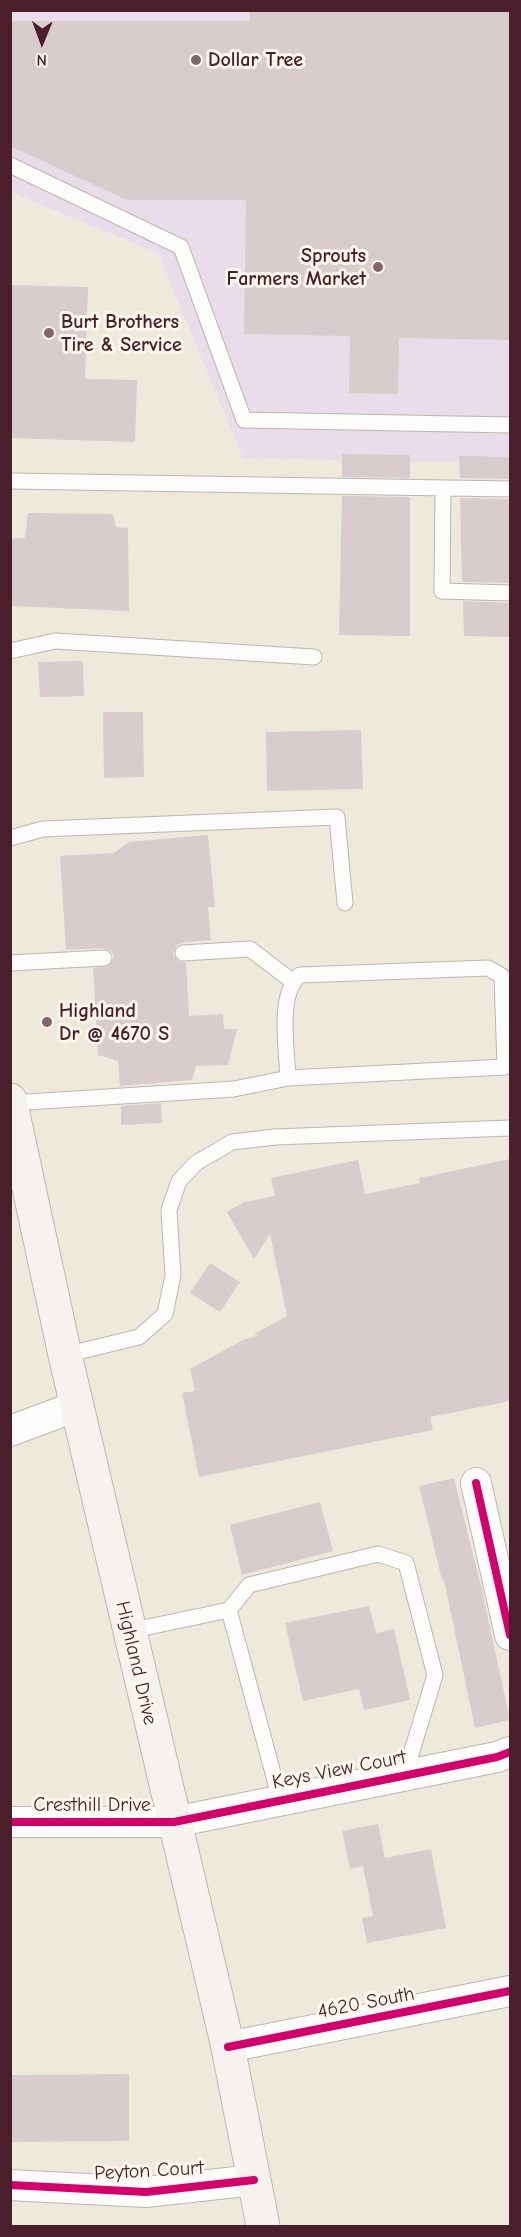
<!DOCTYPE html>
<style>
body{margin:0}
#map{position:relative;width:521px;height:2237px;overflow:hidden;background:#eee9dd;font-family:"Comic Neue",sans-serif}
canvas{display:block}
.frame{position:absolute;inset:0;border:12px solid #4a1f2b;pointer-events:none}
.north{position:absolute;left:12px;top:12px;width:60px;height:60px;-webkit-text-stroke:4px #fbf7ec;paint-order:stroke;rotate:181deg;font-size:16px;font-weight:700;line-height:24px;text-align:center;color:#4a1f2b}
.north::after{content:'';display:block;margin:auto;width:21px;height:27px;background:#4a1f2b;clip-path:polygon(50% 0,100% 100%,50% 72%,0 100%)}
</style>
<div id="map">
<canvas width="521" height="2237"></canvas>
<div class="frame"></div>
<div class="north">N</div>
</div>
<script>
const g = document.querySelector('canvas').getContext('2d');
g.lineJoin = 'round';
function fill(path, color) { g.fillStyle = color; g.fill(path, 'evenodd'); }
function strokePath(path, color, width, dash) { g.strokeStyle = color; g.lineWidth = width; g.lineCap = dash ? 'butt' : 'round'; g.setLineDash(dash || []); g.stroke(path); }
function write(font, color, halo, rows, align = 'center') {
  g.font = font + ' "Comic Neue",sans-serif'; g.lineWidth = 6; g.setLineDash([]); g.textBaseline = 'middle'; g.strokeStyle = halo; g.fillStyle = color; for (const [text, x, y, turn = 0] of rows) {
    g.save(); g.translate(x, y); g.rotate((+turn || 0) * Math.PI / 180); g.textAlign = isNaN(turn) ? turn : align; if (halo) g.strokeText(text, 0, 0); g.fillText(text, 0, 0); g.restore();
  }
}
fill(new Path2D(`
 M10 11H510V463L243 458 158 253 11 192Z`), '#e8dde9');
fill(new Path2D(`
 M249 10H510V340L399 338 398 394 349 393 350 336 244 334 246 200H127L10 146V21H250Z
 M10 285 88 287 85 379 137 380 135 442 10 438Z
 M342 454 410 455V478L342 477Z
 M459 456 510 457V479L460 478Z
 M342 496 410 497V636L339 635Z
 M460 498 510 499V583L462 582Z
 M28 513 113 514 116 527 128 528 129 611 10 606V539L25 538Z
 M463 601 510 603V637L464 636Z
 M83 661 84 696 40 697 38 662Z
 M103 712H143L144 777 104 778Z
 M361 730 363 789 267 791 266 732Z
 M208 835 215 907H208L211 940 185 942 177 945 173 954 178 961 186 963 189 1016 223 1014 224 1029H237L228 1065 196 1066 192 1080 120 1086 118 1061 98 1055 93 968 109 966 114 957 112 952 104 948 66 950 60 856 114 853 129 842Z
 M161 1103 162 1123 121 1125V1106Z
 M510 1159V1401L430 1417 433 1430 199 1477 182 1393 195 1391 190 1369 245 1339 259 1336 254 1334 287 1316 270 1234 254 1259 227 1212 244 1202 275 1196 271 1178 358 1160 365 1194 420 1183 419 1178Z
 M210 1263 240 1282 220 1312 190 1293Z
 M454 1478 481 1586 510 1720 475 1728 444 1580H442L419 1486Z
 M320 1502 333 1551 242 1575 230 1525Z
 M369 1606 376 1633 394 1629 410 1700 364 1710 359 1689 303 1701 285 1623Z
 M378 1824 385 1858 431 1849 446 1928 367 1943 362 1918 373 1916 363 1866 350 1869 342 1831Z
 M129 2074V2141L10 2142V2075Z`), '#d9cccc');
const lane = new Path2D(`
 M10 165 181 247 244 420 510 425
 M10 481 510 489
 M443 488 442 591 510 593
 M10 651 55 641 314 657
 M10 838 43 829 337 817 345 903
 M183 953 250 949 292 981
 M10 963 104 958
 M11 1103 234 1089 288 1078 505 1067 502 976 488 968 300 975C277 993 287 1050 288 1078
 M65 1355 139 1337 165 1314 173 1275 169 1210 179 1181 196 1163 232 1142 275 1137 510 1128
 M129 1631 229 1610
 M280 1799 229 1610 249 1585 378 1554 406 1563 435 1675 405 1774`);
const street = new Path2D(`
 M10 1431 77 1406
 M476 1483 510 1635
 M10 1822H174L497 1757 510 1752
 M228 2047 510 1991
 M10 2185 146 2192 254 2180`);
const secondary = new Path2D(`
 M10 1100 65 1355 228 2047 263 2226`);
strokePath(lane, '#bdb6b0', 17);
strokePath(street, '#bdb6b0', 32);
strokePath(secondary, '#bdb6b0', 35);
strokePath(lane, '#fcfcfa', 15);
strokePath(street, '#fcfcfa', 30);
strokePath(secondary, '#f6f3ef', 33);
strokePath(new Path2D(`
 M476 1483 510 1635
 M10 1822H174L497 1757 510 1752
 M228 2047 510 1991
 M10 2185 146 2192 254 2180`), '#d6006c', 8);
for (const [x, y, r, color] of [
 [196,60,6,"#836669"],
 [378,267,6,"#836669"],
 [49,333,6,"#836669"],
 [47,1022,6,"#836669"]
]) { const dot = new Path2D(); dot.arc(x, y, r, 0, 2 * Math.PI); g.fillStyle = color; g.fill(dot); strokePath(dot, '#fbf7ec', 2); }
write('bold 20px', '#4a1f2b', '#fbf7ec', [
 ["Dollar Tree",208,60],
 ["Sprouts",366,256,"right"],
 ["Farmers Market",366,279,"right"],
 ["Burt Brothers",61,322],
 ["Tire & Service",61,345],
 ["Highland",59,1011],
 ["Dr @ 4670 S",59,1034]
], 'left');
write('20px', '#4a1f2b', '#fbf7ec', [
 ["Highland Drive",136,1663,77],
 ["Keys View Court",339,1770,-11],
 ["Cresthill Drive",92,1805],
 ["4620 South",366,2003,-11],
 ["Peyton Court",149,2171,-3]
]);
</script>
